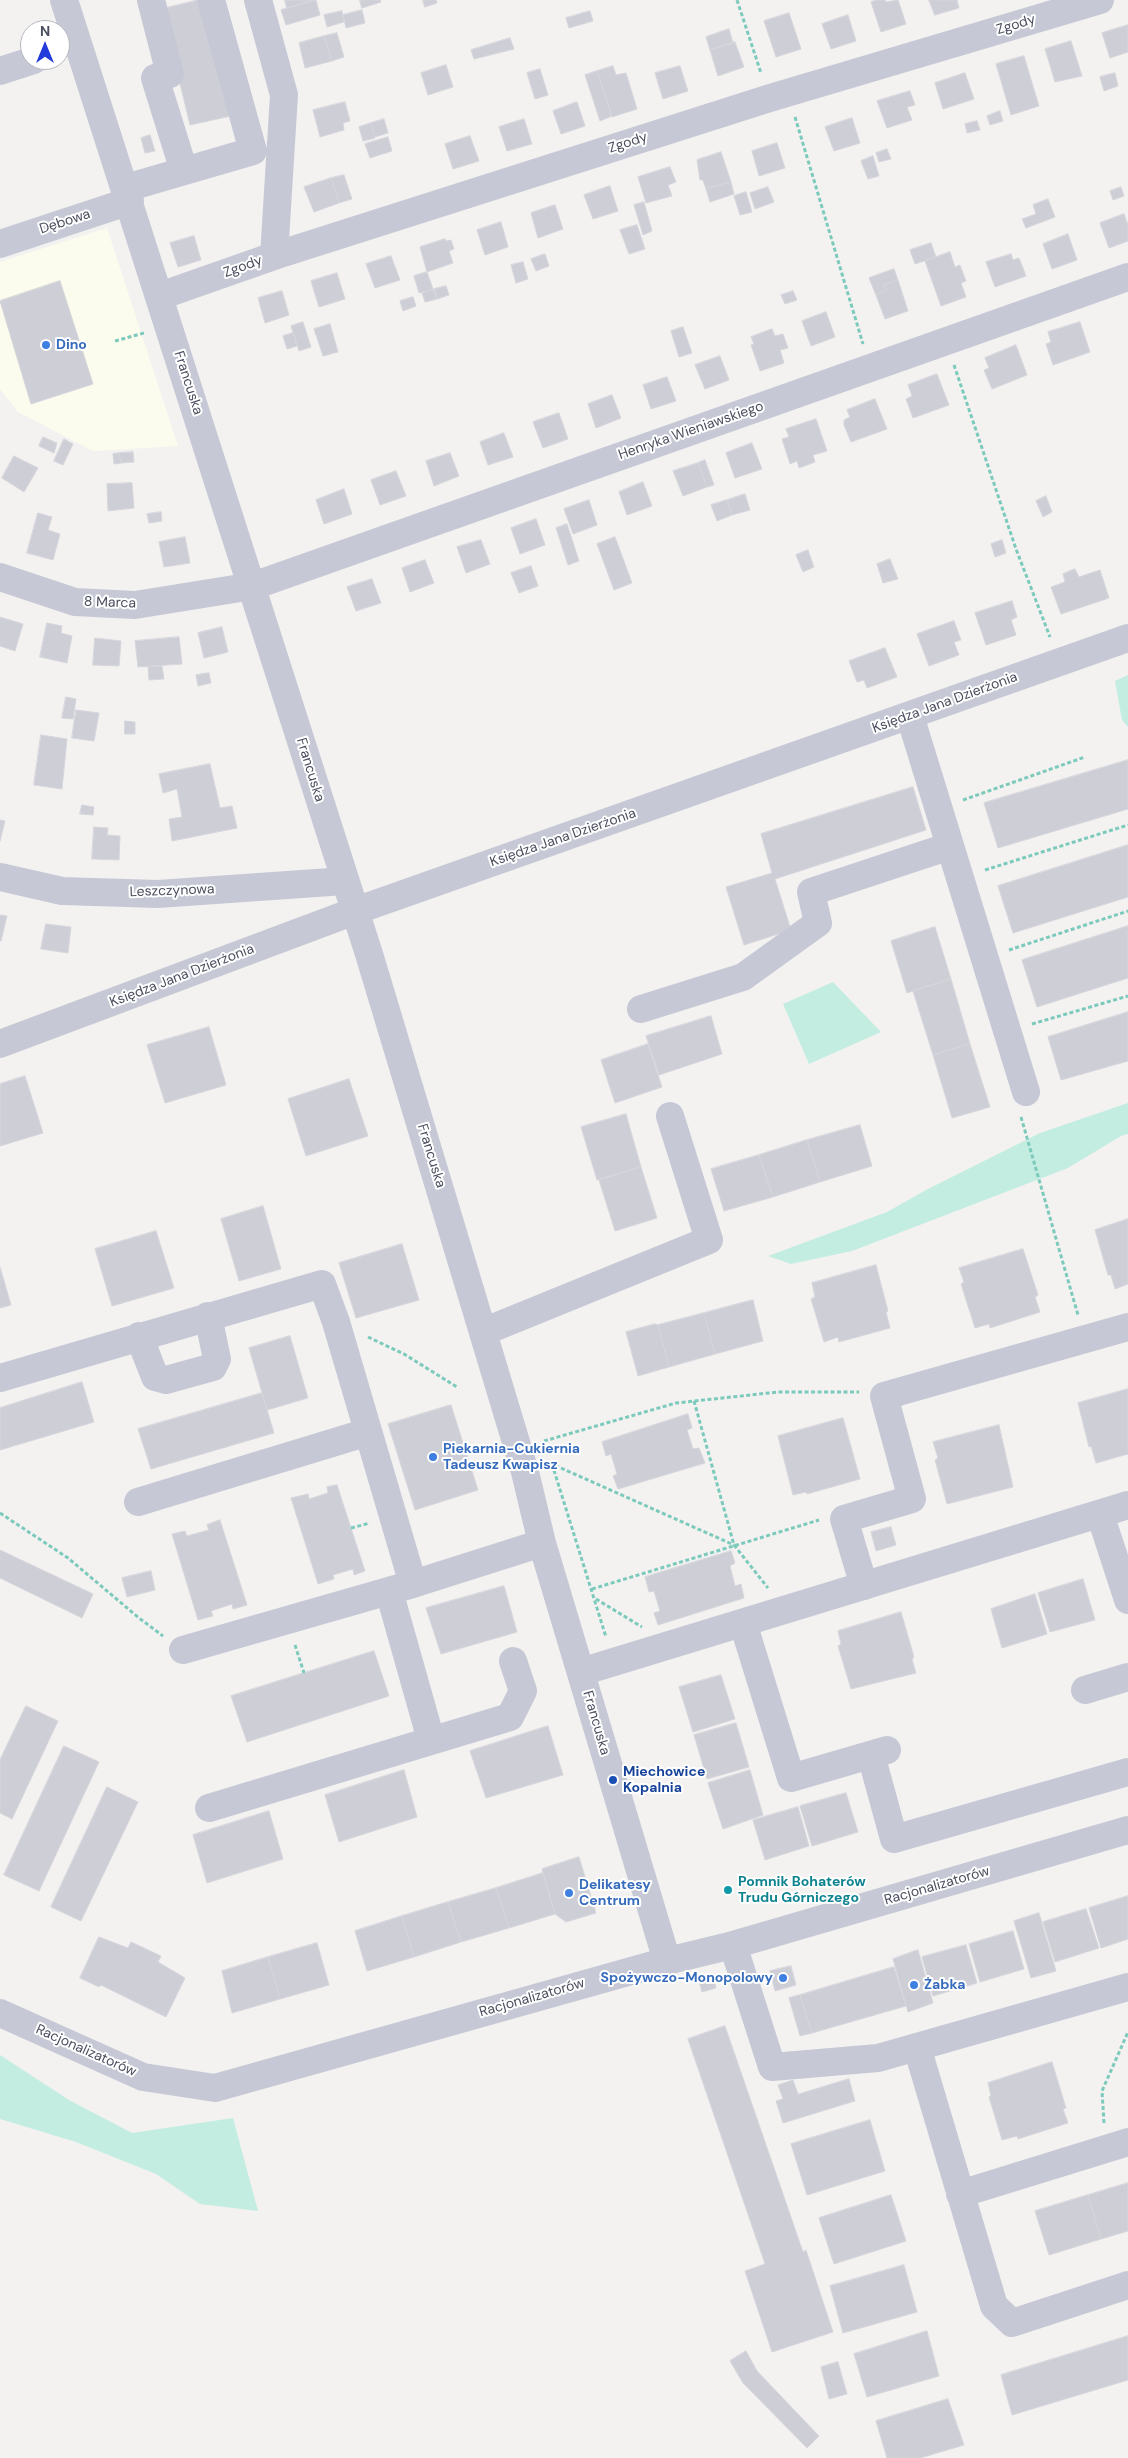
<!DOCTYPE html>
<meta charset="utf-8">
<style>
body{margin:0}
#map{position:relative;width:1128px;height:2458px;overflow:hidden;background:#f3f2f1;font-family:"DM Sans",sans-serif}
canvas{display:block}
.north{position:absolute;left:20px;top:20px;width:50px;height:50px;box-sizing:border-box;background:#fff;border:1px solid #b7b8bf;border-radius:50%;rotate:0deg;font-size:14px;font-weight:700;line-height:20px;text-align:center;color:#4a4e5e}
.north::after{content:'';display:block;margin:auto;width:18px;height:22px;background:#233bdb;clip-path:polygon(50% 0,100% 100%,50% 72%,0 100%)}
</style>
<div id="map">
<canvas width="1128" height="2458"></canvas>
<div class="north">N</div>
</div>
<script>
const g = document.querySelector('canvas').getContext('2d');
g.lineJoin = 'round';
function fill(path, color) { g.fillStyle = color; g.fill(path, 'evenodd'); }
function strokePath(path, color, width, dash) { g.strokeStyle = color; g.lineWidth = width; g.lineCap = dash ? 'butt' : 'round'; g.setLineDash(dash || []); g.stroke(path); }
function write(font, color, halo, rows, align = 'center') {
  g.font = font + ' "DM Sans",sans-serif'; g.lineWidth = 4; g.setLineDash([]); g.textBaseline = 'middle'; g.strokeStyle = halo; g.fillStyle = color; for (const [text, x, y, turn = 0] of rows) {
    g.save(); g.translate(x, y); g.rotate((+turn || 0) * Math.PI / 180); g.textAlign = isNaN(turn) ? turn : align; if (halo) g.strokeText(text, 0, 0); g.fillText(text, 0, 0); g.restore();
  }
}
fill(new Path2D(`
 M107 228 178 446 93 451 18 412 0 389V262Z`), '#fbfced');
fill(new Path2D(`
 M1128 675V727L1122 720 1115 681Z
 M833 982 881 1032 809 1064 783 1004Z
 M1128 1103V1134L1121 1136 1068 1168 852 1251 791 1264 768 1256 887 1212 926 1190 1040 1133Z
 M0 2055 69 2100 132 2133 233 2118 258 2211 200 2204 156 2174 76 2142 0 2119Z`), '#c3ede1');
const building = new Path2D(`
 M199 0 231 116 190 125 162 9Z
 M285 0H313L287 8Z
 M316 0 320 15 286 25 281 10Z
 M360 0H380L381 2 362 8Z
 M423 0H436L437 3 425 7Z
 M877 0H885L886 2 898 0 906 24 881 32 871 2Z
 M929 0H957L959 8 935 15Z
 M362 10 365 23 346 28 343 15Z
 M342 11 344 22 327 27 324 15Z
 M590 11 593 21 569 28 566 18Z
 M789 13 801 49 776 57 764 21Z
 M848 15 856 41 831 49 822 24Z
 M1128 25V52L1110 58 1102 33Z
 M729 29 733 43 710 50 706 37Z
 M337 33 344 57 332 61 324 36Z
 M324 36 332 61 305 68 299 43Z
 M510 38 514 49 474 59 471 50Z
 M1071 41 1082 76 1055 82 1045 49Z
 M735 42 744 67 718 76 710 50Z
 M1024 56 1039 106 1011 115 996 64Z
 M446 65 453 87 428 95 421 73Z
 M613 66 616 75 626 73 637 109 612 117 597 71Z
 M680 66 688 91 663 99 655 73Z
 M540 69 548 95 535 99 527 73Z
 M597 71 612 116 600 121 585 75Z
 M965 73 974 99 943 109 935 83Z
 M1115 73 1118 86 1104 91 1100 77Z
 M910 91 915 105 907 107 912 120 887 128 877 101Z
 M345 102 350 121 343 123 344 130 320 137 313 110Z
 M577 102 585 126 561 134 553 111Z
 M1000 111 1003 121 990 125 987 116Z
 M852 118 860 143 834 151 825 127Z
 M384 119 388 133 375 137 371 123Z
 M524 119 532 144 507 151 499 127Z
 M977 121 980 130 967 133 965 124Z
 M371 123 375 138 363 141 359 127Z
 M150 135 155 151 145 153 141 138Z
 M470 136 479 161 453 169 445 144Z
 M388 137 392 151 370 158 365 144Z
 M777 143 785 168 759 176 752 151Z
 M887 149 891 159 879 162 876 153Z
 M721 152 731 182 706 189 703 180H700L697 160Z
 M873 156 879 176 868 179 861 161Z
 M670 167 676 182 668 185 672 196 646 203 638 177Z
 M344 175 352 199 339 203 331 178Z
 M331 178 339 203 314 212 304 187Z
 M731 182 734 194 710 202 706 189Z
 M610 186 618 211 593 219 584 195Z
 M768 187 774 202 755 209 750 193Z
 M1121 187 1124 196 1113 200 1110 191Z
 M746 192 752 212 740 215 734 196Z
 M1048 199 1055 217 1026 228 1022 219 1036 214 1033 205Z
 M644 202 652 231 643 235 634 205Z
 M555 205 563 229 538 238 531 213Z
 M1124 214 1128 225V241L1109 248 1100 223Z
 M501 222 508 247 485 255 477 230Z
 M637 225 645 249 629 254 620 230Z
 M1068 234 1077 260 1052 269 1043 244Z
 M194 236 201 260 178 267 170 243Z
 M445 239 446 241 451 240 454 249 449 251 453 263 427 272 420 247Z
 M931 243 936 257 915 264 910 250Z
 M950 252 955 267 960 265 966 281 961 283 966 297 941 306 925 261Z
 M545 254 549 266 536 271 531 259Z
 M1011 254 1013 260 1019 258 1026 276 995 287 986 262Z
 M391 256 400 280 375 288 366 264Z
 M523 262 528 279 516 283 511 265Z
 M894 269 898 280 884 285 886 290 876 295 869 278Z
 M427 272 433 289 419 293 414 276Z
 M337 273 345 299 319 307 311 281Z
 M898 280 908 311 885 319 876 295 886 290 884 285Z
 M60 281 93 384 31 404 0 301Z
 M446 286 449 295 437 299 434 289Z
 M433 289 437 299 425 302 422 293Z
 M282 291 289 315 265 323 258 298Z
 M793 291 797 300 785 304 781 295Z
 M413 297 416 306 403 311 400 301Z
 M826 312 835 337 811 346 802 321Z
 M303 322 311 347 299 351 291 326Z
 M1080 322 1090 352 1053 365 1046 344 1051 342 1048 332Z
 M330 324 338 352 323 356 314 329Z
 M683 327 692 353 679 357 671 331Z
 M772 329 775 336 783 334 788 348 780 350 784 363 760 371 751 345 754 344 751 337Z
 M293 333 297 346 287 349 283 336Z
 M1016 345 1027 375 992 389 984 370 989 368 985 358Z
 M720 356 729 380 705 389 695 365Z
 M937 374 949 405 913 418 906 399 912 396 908 385Z
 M667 377 676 401 651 409 643 385Z
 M612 395 621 418 596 428 588 404Z
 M875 399 887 429 851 442 844 425V420L850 417 847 410Z
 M559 413 568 439 543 448 533 422Z
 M816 419 827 451 813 455 815 462 799 468 797 461 790 464 782 439 789 437 786 429Z
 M504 433 513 457 488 465 480 442Z
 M43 437 57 443 54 453 39 446Z
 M64 439 73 444 63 465 54 461Z
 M752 443 762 469 735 478 726 453Z
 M133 452 134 462 121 463 119 453Z
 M119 453 121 463 114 464 113 454Z
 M450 453 459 476 434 486 426 461Z
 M14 456 38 468 24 492 2 478Z
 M705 460 714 485 707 487 698 463Z
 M698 463 707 487 683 496 673 471Z
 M396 471 406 496 380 505 371 480Z
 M643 482 652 506 627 515 619 492Z
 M132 483 134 508 108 511 107 484Z
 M344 489 352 514 324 524 316 500Z
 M745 494 750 510 732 515 727 500Z
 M1046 496 1052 512 1043 517 1036 501Z
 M589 500 597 525 573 534 564 509Z
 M727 500 732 515 717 521 711 505Z
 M161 512 162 521 149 523 147 514Z
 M38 513 52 517 48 530 60 534 53 560 27 553Z
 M536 519 545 545 520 554 511 528Z
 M567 524 579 561 568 565 556 528Z
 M185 537 190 563 164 567 159 542Z
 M615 537 632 583 614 590 597 544Z
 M481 540 490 564 466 573 457 547Z
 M1002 540 1006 553 995 557 991 544Z
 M808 550 814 567 803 572 796 555Z
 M890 559 898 579 883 583 877 564Z
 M425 560 434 583 410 592 402 568Z
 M531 566 538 586 519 593 511 573Z
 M1075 569 1079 577 1100 570 1109 598 1061 614 1051 587 1065 582 1063 574Z
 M372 579 381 603 356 611 347 587Z
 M1012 601 1017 617 1011 620 1016 635 986 645 975 613Z
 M0 617 23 624 15 651 0 646Z
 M954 621 961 640 954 642 959 655 929 666 917 634Z
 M47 623 62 626 61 633 72 636 67 663 40 657Z
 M222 627 228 652 204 658 198 633Z
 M179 637 182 664 138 667 135 641Z
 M95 638 121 641 119 666 93 665Z
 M885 648 897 677 867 688 864 680 857 682 849 661Z
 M162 666 164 679 149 680 148 667Z
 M209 673 211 683 198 686 196 675Z
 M66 697 76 699 73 719 62 718Z
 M76 710 99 713 94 741 72 738Z
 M125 721 135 722V734H125Z
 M41 735 67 739 62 789 34 785Z
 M1128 760V809L998 848 984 803Z
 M210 764 220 808 232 806 237 828 172 841 169 819 182 817 177 789 163 793 159 774Z
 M913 787 926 830 775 879 791 930 744 945 726 887 772 873 761 834Z
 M82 805 94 807 93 815 80 814Z
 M0 820 5 821 0 841Z
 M94 827 108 828 107 835 120 836 119 860 92 859Z
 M1128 845V897L1013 933 998 886Z
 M0 915 7 916 1 941H0Z
 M46 924 71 927 68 953 41 949Z
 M1128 926V978L1037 1007 1022 960Z
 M935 927 951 979 907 993 891 941Z
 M951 979 970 1044 933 1055 913 991Z
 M1128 1012V1061L1061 1080 1048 1037Z
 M711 1016 722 1054 659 1075 646 1036Z
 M209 1027 226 1085 165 1103 147 1045Z
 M648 1044 662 1087 615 1103 601 1060Z
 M970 1044 990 1107 952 1118 933 1055Z
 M25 1076 43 1133 0 1146V1084Z
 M349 1079 368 1136 306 1156 288 1099Z
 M626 1114 641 1167 597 1180 581 1127Z
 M860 1125 872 1166 820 1182 807 1140Z
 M807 1140 820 1182 773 1197 759 1155Z
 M759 1155 773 1197 724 1211 711 1169Z
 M641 1167 657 1218 615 1231 599 1180Z
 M263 1206 281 1269 239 1281 221 1219Z
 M1128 1219V1284L1115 1289 1111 1275H1108L1095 1230Z
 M156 1231 174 1288 112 1306 95 1249Z
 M402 1244 419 1300 356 1318 339 1263Z
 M1023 1249 1038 1295 1035 1297 1040 1312 990 1328 989 1324 975 1328 961 1284 964 1282 959 1268Z
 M876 1265 888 1311 886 1312 890 1328 839 1342 838 1337 824 1342 811 1299 815 1297 812 1283Z
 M0 1267 11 1305 0 1308Z
 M753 1300 763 1341 715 1354 704 1313Z
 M704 1313 715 1354 669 1367 658 1325Z
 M655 1324 658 1325 669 1367 638 1376 626 1332Z
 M290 1336 308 1398 267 1410 249 1348Z
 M82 1382 94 1422 0 1450V1408Z
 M1128 1389V1454L1096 1463 1091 1446 1089 1447 1078 1403Z
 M262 1393 274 1433 151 1469 138 1429Z
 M451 1405 478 1490 415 1510 388 1424Z
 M688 1414 692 1428 687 1430 693 1449 699 1448 705 1463 618 1489 613 1476 617 1474 611 1454 606 1456 602 1442Z
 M843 1418 860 1479 807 1494 806 1492 793 1495 778 1436Z
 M999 1425 1013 1487 947 1504 935 1460 938 1458 933 1442Z
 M337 1485 365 1571 354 1575 353 1569 333 1575 334 1579 318 1584 291 1498 308 1494 309 1499 328 1493 327 1487Z
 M220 1520 247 1605 233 1609 232 1604 211 1611 213 1616 198 1620 172 1534 185 1531 187 1536 209 1530 207 1525Z
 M891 1527 896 1545 876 1551 871 1532Z
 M0 1550 93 1594 82 1618 0 1578Z
 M731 1551 735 1563 730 1566 735 1586 741 1584 744 1598 658 1625 654 1613 660 1611 654 1591 649 1592 645 1577Z
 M151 1571 155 1590 127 1597 122 1578Z
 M1083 1579 1095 1620 1050 1632 1038 1593Z
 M504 1586 517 1632 441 1654 426 1608Z
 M1035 1594 1047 1634 1002 1648 991 1609Z
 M901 1612 914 1657 912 1659 916 1673 851 1689 838 1646 841 1644 838 1631Z
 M374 1651 389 1696 247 1742 231 1696Z
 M721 1675 735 1719 693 1732 679 1687Z
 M26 1706 58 1721 12 1819 0 1813V1760Z
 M736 1723 749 1767 707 1779 694 1735Z
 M548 1726 563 1775 486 1798 470 1751Z
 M64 1746 99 1762 39 1891 4 1875Z
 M404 1770 417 1817 339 1842 325 1795Z
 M750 1770 763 1815 723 1829 708 1783Z
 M107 1787 138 1802 81 1921 51 1907Z
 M846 1793 858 1832 812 1846 800 1806Z
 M798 1807 809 1846 765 1860 753 1820Z
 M269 1811 283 1859 207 1883 193 1835Z
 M579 1857 596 1913 566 1922 555 1914 542 1869Z
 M543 1873 555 1914 509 1928 496 1888Z
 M496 1888 509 1928 461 1942 448 1902Z
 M1128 1896V1939L1101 1948 1089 1908Z
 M448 1902 461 1942 414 1957 402 1916Z
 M1086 1909 1099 1948 1055 1962 1043 1922Z
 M1039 1913 1056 1971 1031 1978 1014 1921Z
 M402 1916 414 1957 367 1971 355 1931Z
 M1013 1931 1024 1969 980 1982 969 1944Z
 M99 1937 128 1948 131 1942 161 1956 158 1962 185 1978 166 2017 101 1985 99 1987 80 1978Z
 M317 1943 329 1985 280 1999 268 1957Z
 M966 1945 977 1983 933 1996 922 1957Z
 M918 1950 933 2003 908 2012 893 1959Z
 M268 1957 280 1999 232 2013 222 1971Z
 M791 1966 796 1985 775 1991 770 1971Z
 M894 1967 906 2006 812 2033 800 1995Z
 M713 1974 716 1988 702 1992 698 1978Z
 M800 1995 812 2033 800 2036 789 1998Z
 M725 2026 803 2252 806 2250 833 2332 772 2352 745 2271 765 2264 688 2039Z
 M1052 2062 1066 2108 1063 2109 1068 2123 1018 2139 1017 2136 1002 2140 989 2097 991 2096 988 2083Z
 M849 2079 855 2101 783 2123 776 2101 783 2099 778 2085 793 2080 798 2094Z
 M870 2120 885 2171 807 2195 791 2144Z
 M1128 2183V2231L1101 2239 1088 2195Z
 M891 2195 906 2241 834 2264 819 2218Z
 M1088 2195 1101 2239 1049 2255 1035 2211Z
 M904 2265 917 2312 843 2333 830 2286Z
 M927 2331 939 2376 867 2397 854 2354Z
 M1128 2336V2380L1012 2415 1001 2375Z
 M746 2351 757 2371 819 2436 807 2448 743 2383 730 2361Z
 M838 2362 847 2394 829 2399 821 2367Z
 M948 2399 964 2445 920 2458H887L876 2421Z`);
fill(building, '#cecfd6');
strokePath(building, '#d6d5dc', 1);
strokePath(new Path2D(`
 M737 0 761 73
 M795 117 863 344
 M115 341 144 333
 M954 365 1016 549 1050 637
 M963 800 1085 757
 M985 870 1128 825
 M1009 950 1128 911
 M1032 1024 1128 996
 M1021 1117 1078 1315
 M368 1337 404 1354 457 1387
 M694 1401 734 1545 768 1588
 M544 1441 676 1403 778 1392H859
 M552 1464 606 1637
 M549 1465 552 1464 734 1545
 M0 1513 68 1558 139 1618 163 1636
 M351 1528 370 1523
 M592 1589 819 1520
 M596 1599 642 1627
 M295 1645 304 1673
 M1104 2123 1102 2091 1128 2032`), '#7ccabc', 3, [4, 2.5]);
strokePath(new Path2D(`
 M64 0 369 954 525 1472 542 1543 667 1961
 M151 0 170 74 155 78 184 171
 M258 0 284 95 274 256
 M0 71 34 60
 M126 188 253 151 211 0
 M0 244 130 201
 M160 296 274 256 770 98 1100 0
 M0 577 75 602 135 605 253 586 1128 277
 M910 716 1026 1092
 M0 877 62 891 158 894 345 881
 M641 1009 743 977 818 923 811 892 950 846
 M0 1044 355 911 1128 638
 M483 1332 709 1240 670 1116
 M139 1336 155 1377 166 1380 213 1367 217 1359 208 1316
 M0 1378 322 1284 336 1322 413 1584 183 1650
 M138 1502 368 1432
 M1100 1514 1128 1600
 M413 1584 542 1543
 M864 1586 844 1519 912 1499 884 1396 1128 1327
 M389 1591 431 1740
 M743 1623 791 1778 887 1750
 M581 1672 1128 1505
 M1085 1690 1128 1677
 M871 1755 894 1839 1128 1772
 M209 1808 510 1717 523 1691 513 1661
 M733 1945 772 2067 878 2058 1128 1987
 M0 2013 143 2077 215 2088 667 1961 733 1945 1128 1830
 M917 2047 994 2306 1012 2323 1128 2285
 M960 2194 1128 2142`), '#c6c9d5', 28);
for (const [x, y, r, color] of [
 [46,345,5,"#3f7fe0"],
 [433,1457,5,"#3f7fe0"],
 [613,1780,5,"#1a4fb4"],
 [728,1890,5,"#0f9aa8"],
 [569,1893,5,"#3f7fe0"],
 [783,1978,5,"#3f7fe0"],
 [914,1985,5,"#3f7fe0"]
]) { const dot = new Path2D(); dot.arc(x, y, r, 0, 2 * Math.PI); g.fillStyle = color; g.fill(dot); strokePath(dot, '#fff', 2); }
write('14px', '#4a4e5e', '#fff', [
 ["Zgody",1016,25,-17],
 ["Zgody",628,143,-18],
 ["Dębowa",65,222,-18],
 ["Zgody",243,267,-20],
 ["Francuska",188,383,72],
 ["Henryka Wieniawskiego",691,431,-19],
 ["8 Marca",110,603,2],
 ["Księdza Jana Dzierżonia",945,703,-20],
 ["Francuska",310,770,73],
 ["Księdza Jana Dzierżonia",563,838,-19],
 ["Leszczynowa",172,891,-2],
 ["Księdza Jana Dzierżonia",182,976,-21],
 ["Francuska",431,1156,73],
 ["Francuska",596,1723,74],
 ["Racjonalizatorów",937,1886,-16],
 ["Racjonalizatorów",532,1998,-16],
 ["Racjonalizatorów",86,2051,24]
]);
write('bold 14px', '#366cbe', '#fff', [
 ["Dino",56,345],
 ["Piekarnia-Cukiernia",443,1449],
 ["Tadeusz Kwapisz",443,1465],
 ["Delikatesy",579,1885],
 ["Centrum",579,1901],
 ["Spożywczo-Monopolowy",773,1978,"right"],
 ["Żabka",924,1985]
], 'left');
write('bold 14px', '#164399', '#fff', [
 ["Miechowice",623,1772],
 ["Kopalnia",623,1788]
], 'left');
write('bold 14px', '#0d838f', '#fff', [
 ["Pomnik Bohaterów",738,1882],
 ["Trudu Górniczego",738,1898]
], 'left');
</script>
